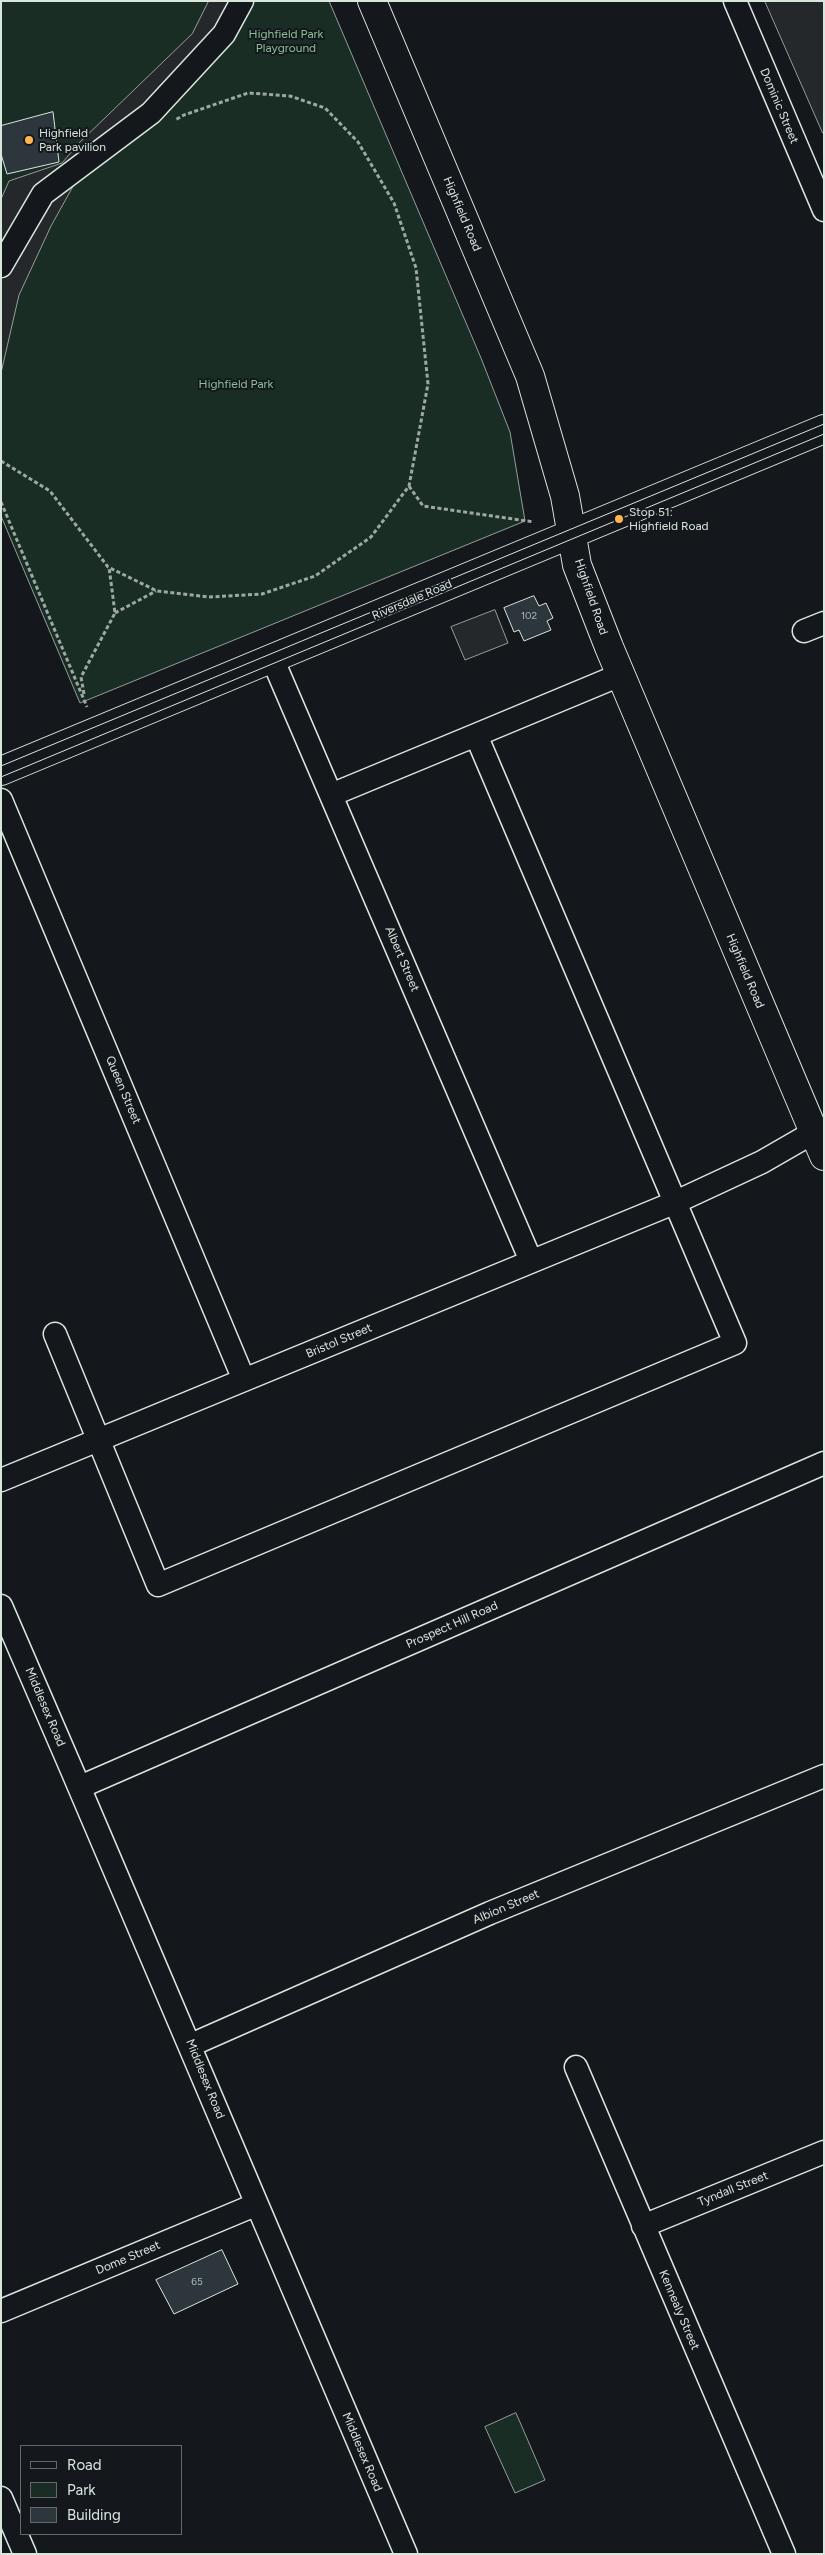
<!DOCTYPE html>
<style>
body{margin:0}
#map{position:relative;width:825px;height:2555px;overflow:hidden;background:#14181c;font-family:Figtree,sans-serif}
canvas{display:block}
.frame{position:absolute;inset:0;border:2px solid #d8e6dc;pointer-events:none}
.legend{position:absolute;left:20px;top:2445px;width:162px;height:90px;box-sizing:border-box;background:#14181c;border:1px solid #626a69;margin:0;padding:6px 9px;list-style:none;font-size:15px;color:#d8e6dc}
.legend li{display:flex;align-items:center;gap:10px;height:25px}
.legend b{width:25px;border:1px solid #626a69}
</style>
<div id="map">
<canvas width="825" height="2555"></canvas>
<div class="frame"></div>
<ul class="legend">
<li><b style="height:6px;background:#14181c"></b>Road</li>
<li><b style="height:14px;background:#1a2d24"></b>Park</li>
<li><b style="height:14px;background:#2c363c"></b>Building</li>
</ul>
</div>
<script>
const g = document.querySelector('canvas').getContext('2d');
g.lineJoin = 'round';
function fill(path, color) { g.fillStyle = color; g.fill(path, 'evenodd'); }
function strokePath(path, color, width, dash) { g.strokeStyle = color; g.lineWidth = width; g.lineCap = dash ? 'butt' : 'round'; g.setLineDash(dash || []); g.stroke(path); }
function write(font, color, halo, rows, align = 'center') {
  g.font = font + ' Figtree,sans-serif'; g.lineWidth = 4; g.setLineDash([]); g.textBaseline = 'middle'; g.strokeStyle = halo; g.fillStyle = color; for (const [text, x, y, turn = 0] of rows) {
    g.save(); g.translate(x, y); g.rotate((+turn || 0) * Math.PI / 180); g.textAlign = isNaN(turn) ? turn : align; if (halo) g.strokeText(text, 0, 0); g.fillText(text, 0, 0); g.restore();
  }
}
const green = new Path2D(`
 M1 1H329L481 358 510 432 525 521 80 703 1 516Z
 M516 2413 545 2480 515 2493 485 2427Z`);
fill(green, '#1a2d24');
strokePath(green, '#939e99', 1);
const parking = new Path2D(`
 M209 1H252L76 181 51 226 19 295 1 373V199L9 181 62 163 80 142 192 34Z
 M765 1H824V133H823Z
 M495 610 508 643 465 660 451 627Z`);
fill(parking, '#24282b');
strokePath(parking, '#939e99', 1);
const building = new Path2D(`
 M53 112 59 162 7 174 1 154V126Z
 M534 596 539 606 546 603 553 618 547 621 551 630 524 641 519 630 514 632 504 608Z
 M222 2250 238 2284 174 2314 156 2280Z`);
fill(building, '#2c363c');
strokePath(building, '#d8e6dc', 1);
const minor = new Path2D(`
 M735 1 824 210
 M1 266 43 194 151 113 224 34 242 1
 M804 631 824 623
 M272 658 531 1261
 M476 735 620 675
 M1 800 244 1380
 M55 1334 158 1585 735 1343 476 735 331 795
 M1 1480 676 1202 762 1162 814 1132
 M1 1606C138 1921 270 2238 406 2554
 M80 1787 824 1463
 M191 2045 490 1913 824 1776
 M576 2067 784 2554
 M643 2226 824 2152
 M1 2311 255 2205
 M1 2498 25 2554`);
const major = new Path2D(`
 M372 1 530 376 565 496 577 565 609 647 824 1156
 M1 771 824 429`);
strokePath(minor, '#d8e6dc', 25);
strokePath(major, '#d8e6dc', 30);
strokePath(new Path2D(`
 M1 461 50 491 108 567 157 591 209 597 262 594 315 576 371 537 409 486 428 384 416 268 394 203 358 142 325 108 290 96 248 93 184 115 175 120
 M409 486 423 506 534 522
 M1 502 87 707
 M115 613 156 591
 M84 694 81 677 115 613 109 567`), '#9da8a2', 3, [4, 2.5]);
strokePath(minor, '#14181c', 22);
strokePath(major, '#14181c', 28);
strokePath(new Path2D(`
 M1 766 824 424
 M1 777 824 434`), '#d8e6dc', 1);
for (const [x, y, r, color] of [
 [29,140,5,"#ffb74d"],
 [619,519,5,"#ffb74d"]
]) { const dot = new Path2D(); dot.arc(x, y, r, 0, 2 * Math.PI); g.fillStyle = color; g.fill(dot); strokePath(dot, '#14181c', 2); }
write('10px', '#adbab4', null, [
 ["102",529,616],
 ["65",197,2282]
]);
write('12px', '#8ac095', '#14181c', [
 ["Highfield Park",286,34],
 ["Playground",286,48],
 ["Highfield Park",236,384]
]);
write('12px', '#d8e6dc', '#14181c', [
 ["Dominic Street",779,106,67],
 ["Highfield Road",462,214,67],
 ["Highfield Road",591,597,71],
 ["Riversdale Road",412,600,-23],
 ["Albert Street",402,959,67],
 ["Highfield Road",745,971,67],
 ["Queen Street",123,1090,67],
 ["Bristol Street",339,1341,-23],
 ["Prospect Hill Road",452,1625,-24],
 ["Middlesex Road",45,1707,67],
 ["Albion Street",506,1907,-23],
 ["Middlesex Road",205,2079,68],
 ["Tyndall Street",733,2189,-22],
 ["Dome Street",128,2258,-23],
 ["Kennealy Street",679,2310,67],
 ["Middlesex Road",362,2452,67]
]);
write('12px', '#d8e6dc', '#14181c', [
 ["Highfield",39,133],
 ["Park pavilion",39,147],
 ["Stop 51:",629,512],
 ["Highfield Road",629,526]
], 'left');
</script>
